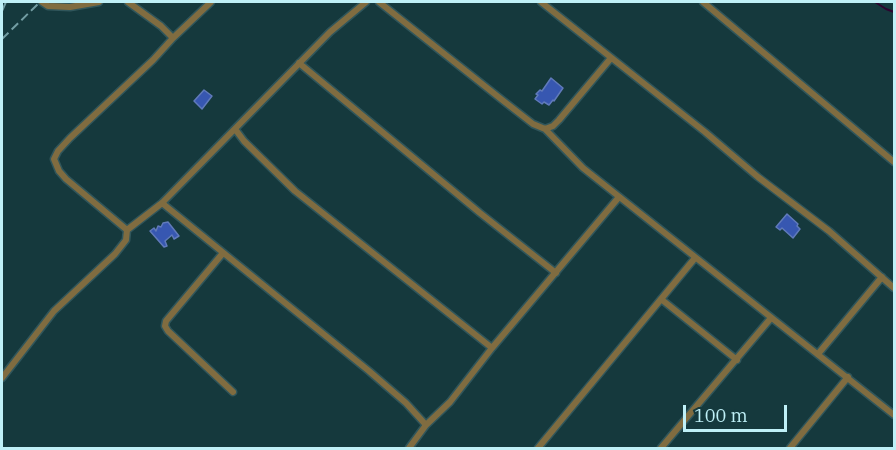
<!DOCTYPE html>
<style>
body{margin:0}
#map{position:relative;width:896px;height:450px;overflow:hidden;background:#15393d;font-family:"IBM Plex Serif",serif}
canvas{display:block}
.frame{position:absolute;inset:0;border:3px solid #bff0f7;pointer-events:none}
.scale{position:absolute;left:683px;top:405px;width:104px;height:27px;box-sizing:border-box;border:3px solid #bff0f7;border-top:0;padding-left:8px;font-size:18px;line-height:21px;white-space:nowrap;color:#bff0f7;-webkit-text-stroke:4px #15393d;paint-order:stroke}
</style>
<div id="map">
<canvas width="896" height="450"></canvas>
<div class="frame"></div>
<div class="scale">100 m</div>
</div>
<script>
const g = document.querySelector('canvas').getContext('2d');
g.lineJoin = 'round';
function strokePath(path, color, width, dash) { g.strokeStyle = color; g.lineWidth = width; g.lineCap = dash ? 'butt' : 'round'; g.setLineDash(dash || []); g.stroke(path); }
function fill(path, color) { g.fillStyle = color; g.fill(path, 'evenodd'); }
strokePath(new Path2D(`
 M875 2 886 9 894 12`), '#2d042f', 2);
const building = new Path2D(`
 M551 78 563 88 554 101 553 100 549 105 544 102 542 104 535 99 538 95 536 94 540 90 542 91Z
 M204 90 212 96 202 109 194 101Z
 M787 214 798 224 797 226 800 229 793 238 782 228 780 230 776 227Z
 M168 222 179 236 174 239 172 235 165 241 167 246 164 247 150 231 154 228 156 231 158 226 161 227 163 223Z`);
fill(building, '#3757b1');
strokePath(building, '#607aba', 1.5);
const street = new Path2D(`
 M42 2 48 6 70 7 99 2
 M379 2 501 99 533 124 545 129 553 126 559 120 611 58
 M541 2 705 132 758 177 829 231 894 288
 M703 2 894 162
 M173 38 211 2
 M299 63 480 213 556 273
 M235 129 244 141 295 191 492 348
 M545 129 583 168 894 415
 M162 203 369 371 406 403 426 425
 M127 230 66 179 59 171 54 159 58 151 70 138 153 60 173 38 161 26 128 2
 M223 253 166 321 165 326 168 331 233 392
 M661 299 737 360
 M818 354 882 277
 M2 378 54 311 115 254 126 240 127 230 162 203 330 32 366 2
 M409 448 426 425 450 402 492 348 619 197
 M538 448 695 258
 M661 448 771 318
 M790 448 848 377`);
strokePath(street, '#30565b', 9);
strokePath(street, '#806c40', 6);
strokePath(new Path2D(`
 M2 11 6 2
 M2 39 40 2`), '#729da3', 2, [9, 4.5]);
</script>
